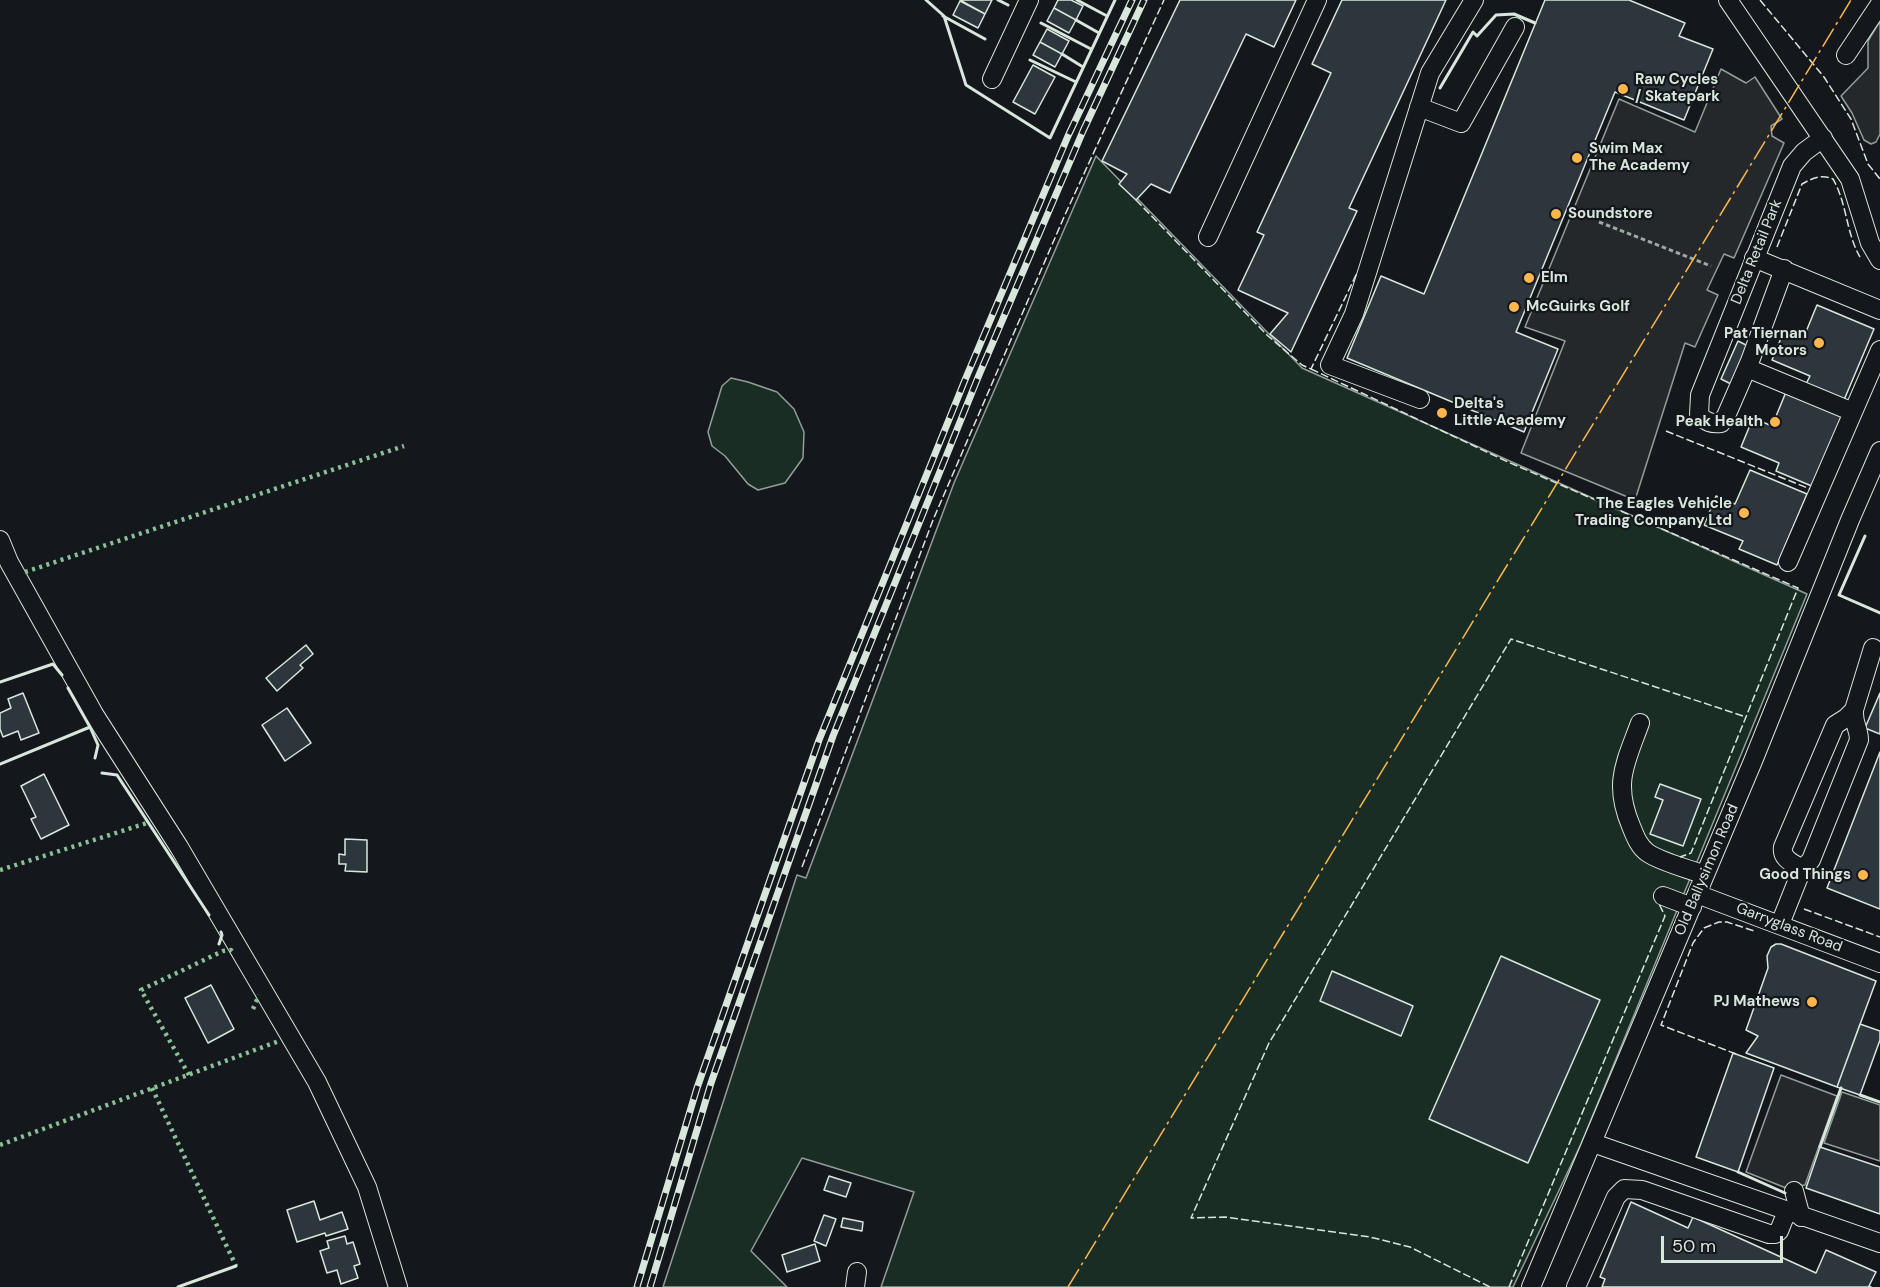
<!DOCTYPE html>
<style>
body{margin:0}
#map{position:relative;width:1880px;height:1287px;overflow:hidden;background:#14181c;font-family:"DM Sans",sans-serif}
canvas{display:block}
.scale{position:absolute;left:1661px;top:1236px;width:122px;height:27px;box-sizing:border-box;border:3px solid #d8e6dc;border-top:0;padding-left:8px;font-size:18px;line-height:21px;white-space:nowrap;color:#d8e6dc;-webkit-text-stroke:4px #14181c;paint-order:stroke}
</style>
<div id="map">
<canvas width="1880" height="1287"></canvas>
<div class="scale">50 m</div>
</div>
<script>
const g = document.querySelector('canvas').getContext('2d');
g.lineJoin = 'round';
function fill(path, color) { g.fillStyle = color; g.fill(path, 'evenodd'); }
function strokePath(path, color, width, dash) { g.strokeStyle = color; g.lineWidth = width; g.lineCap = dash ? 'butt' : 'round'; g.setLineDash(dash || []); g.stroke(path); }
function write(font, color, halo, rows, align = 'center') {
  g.font = font + ' "DM Sans",sans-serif'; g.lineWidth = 4.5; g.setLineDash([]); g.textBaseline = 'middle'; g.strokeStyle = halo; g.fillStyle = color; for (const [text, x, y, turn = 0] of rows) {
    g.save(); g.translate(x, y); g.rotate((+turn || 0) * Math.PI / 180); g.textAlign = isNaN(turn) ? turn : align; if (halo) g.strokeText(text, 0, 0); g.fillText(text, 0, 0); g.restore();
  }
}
const green = new Path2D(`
 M1096 156 1302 368 1807 594 1581 1144 1513 1287H881L914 1192 802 1158 751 1251 787 1287H663L797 875 806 878 954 483Z
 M731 378 748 382 777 392 794 409 804 432 803 458 785 483 758 490 748 484 725 456 712 446 708 432 722 386Z`);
fill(green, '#1a2d24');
strokePath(green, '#939e99', 1.5);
const parking = new Path2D(`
 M1880 21V134L1876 142 1871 144 1864 140 1852 113 1841 96 1868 68V41Z
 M1721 69 1746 83 1755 77 1782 119 1771 126 1772 136 1784 143 1734 258 1724 254 1707 290 1718 295 1695 347 1685 343 1635 500 1521 453 1565 341 1525 327 1619 99 1695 132Z
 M1781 1075 1837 1096 1805 1185 1786 1188 1746 1172Z
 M1842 1092 1880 1105V1161L1824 1143Z`);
fill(parking, '#24282b');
strokePath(parking, '#939e99', 1.5);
const building = new Path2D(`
 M960 0H992L985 14Z
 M1058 0H1071L1083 6 1076 20 1054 8Z
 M1180 0H1296L1274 47 1246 34 1170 193 1151 184 1136 200 1119 184 1127 174 1102 161Z
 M1342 0H1446L1349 208 1357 211 1291 352 1270 334 1288 313 1238 290 1264 235 1257 232 1331 73 1312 64Z
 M1545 0H1629L1685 23 1679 36 1713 49 1684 120 1615 92 1516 332 1558 349 1524 432 1347 358 1381 276 1424 294Z
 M960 1 985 14 978 28 953 15Z
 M1054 8 1076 20 1069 33 1047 21Z
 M1047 29 1069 41 1062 54 1040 42Z
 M1040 42 1062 54 1055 67 1033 55Z
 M1033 65 1055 77 1035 114 1013 102Z
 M1817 305 1874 329 1844 400 1806 384 1810 376 1772 360 1784 331 1803 339Z
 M1738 341 1752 348 1735 386 1721 379Z
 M1786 392 1843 416 1814 487 1776 471 1779 463 1741 447 1753 418 1772 426Z
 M1750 470 1807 494 1777 565 1739 549 1743 541 1704 525 1716 496 1735 504Z
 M306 645 313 654 300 665 303 668 277 691 266 678Z
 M23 693 39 733 21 740 18 731 3 737 0 729V713L11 708 8 699Z
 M1880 693V734L1865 728Z
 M287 708 311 743 285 761 262 725Z
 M1880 752V909L1827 888Z
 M44 774 69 825 41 839 31 819 36 817 21 786Z
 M1660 784 1701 799 1683 846 1650 834 1663 800 1655 797Z
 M345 839 367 840V872L345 871 346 864H339V854L345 855Z
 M1776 944H1781L1876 981 1837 1087 1746 1053 1758 1036 1746 1030 1768 968 1767 956 1771 947Z
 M1501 956 1600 1000 1528 1163 1429 1119Z
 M1332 971 1413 1006 1401 1036 1320 1001Z
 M211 985 234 1029 208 1043 185 998Z
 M1860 1024 1880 1031V1040L1860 1095 1837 1087Z
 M1733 1053 1774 1068 1738 1172 1696 1157Z
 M1820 1147 1880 1167V1214L1806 1188Z
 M829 1176 851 1183 846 1197 824 1190Z
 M314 1201 320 1220 342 1212 348 1229 326 1236 325 1233 297 1242 287 1210Z
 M1631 1202 1688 1228 1693 1217 1816 1273 1826 1250 1876 1272 1869 1286 1871 1287H1602L1605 1279 1600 1277Z
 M824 1215 836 1219 826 1246 814 1241Z
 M843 1218 863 1222 862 1231 841 1227Z
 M345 1236 347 1244 353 1242 360 1264 354 1266 358 1278 341 1284 337 1270 327 1273 320 1251 329 1248 327 1241Z
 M815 1244 820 1261 787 1272 782 1255Z`);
fill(building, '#2c363c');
strokePath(building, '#d8e6dc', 1.5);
const minor = new Path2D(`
 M1728 0 1850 179 1870 243 1880 260
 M1846 55 1880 4
 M992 79 1029 0
 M1419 107 1461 123 1515 27
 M1208 237 1317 0
 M1754 258 1880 310
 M1784 269 1750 361 1726 416 1721 423C1711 424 1706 422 1699 415L1700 395 1792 166 1804 152 1823 138
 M1747 368 1853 412
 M1420 399 1330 365 1354 314 1430 73 1474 0
 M0 540 9 562 94 714 179 847 317 1082 367 1187 398 1287
 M1788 562 1880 350
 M1640 723C1625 764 1613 783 1631 826 1635 836 1639 847 1648 853 1661 862 1689 869 1705 875
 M1802 869C1793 863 1781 859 1783 847L1835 725 1846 718 1854 710
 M1697 894 1880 963
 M1663 896 1692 907
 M1780 924 1802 869 1811 860 1859 740C1859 728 1853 724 1854 710L1873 648
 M1593 1143 1880 1243
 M1794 1191 1801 1217
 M855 1287 857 1272
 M1531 1287 1753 761 1850 520 1880 451
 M1576 1287 1616 1197 1624 1189 1642 1190 1769 1234H1775L1779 1231 1787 1211`);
strokePath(minor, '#d8e6dc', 20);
strokePath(new Path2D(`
 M1599 222 1711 266`), '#9da8a2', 3, [4.5, 3]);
strokePath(minor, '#14181c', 18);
const rail = new Path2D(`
 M637 1287 697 1088 819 740 965 380 1068 136 1132 0
 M650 1287 711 1083 833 736 979 375 1083 131 1144 0`);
strokePath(rail, '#d8e6dc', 7);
strokePath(rail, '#14181c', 4.5, [14]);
strokePath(new Path2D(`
 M25 572 404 446
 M0 870 147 823
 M253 1009 259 995
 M189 1075 141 990 223 951 231 950 233 952
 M152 1088 236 1266
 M0 1145 279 1041`), '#8ac095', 4.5, [3, 4.5]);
strokePath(new Path2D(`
 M1760 0 1824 77 1851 119 1868 164 1880 179
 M1136 200 1268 336 1302 365 1311 369 1357 273
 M1777 247 1802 184C1812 178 1822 174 1833 179 1847 203 1846 233 1860 257
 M1311 369 1508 462 1798 588 1691 853 1680 857
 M1666 431 1810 489
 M802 867 933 520 1064 217 1164 0
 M1804 909 1880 937
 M1736 1054 1661 1025 1693 943 1704 928 1719 922H1727L1754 931
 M1490 1287 1410 1247 1370 1237 1225 1217 1191 1218 1269 1043 1511 639 1746 717
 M1509 1287 1665 916 1659 904`), '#d8e6dc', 1.5, [8, 3]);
strokePath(new Path2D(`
 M926 0 944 16 966 85 1050 138 1115 0
 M998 0 1008 5
 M1077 0 1107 16
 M943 16 985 39
 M1076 20 1099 33
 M1041 23 1091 49
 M1062 54 1083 67
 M1030 60 1076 82
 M1440 88 1473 32 1477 36 1496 15 1514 14 1535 23
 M1865 536 1839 595 1880 613
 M0 682 53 664 62 675
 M68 688 90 727 98 745 95 758
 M0 764 90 727
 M102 773 117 775 209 915
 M219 944 222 935 221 932
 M1860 1095 1880 1102
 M1820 1147 1841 1088
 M1738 1172 1785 1193
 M178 1287 236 1266`), '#d8e6dc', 3);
strokePath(new Path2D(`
 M1068 1287 1851 0`), '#ffb74d', 1.5, [21, 4.5, 3, 4.5]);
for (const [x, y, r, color] of [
 [1623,89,6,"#ffb74d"],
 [1577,158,6,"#ffb74d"],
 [1556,214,6,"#ffb74d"],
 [1529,278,6,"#ffb74d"],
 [1514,307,6,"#ffb74d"],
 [1819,343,6,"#ffb74d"],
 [1442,413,6,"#ffb74d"],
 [1775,422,6,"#ffb74d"],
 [1744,513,6,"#ffb74d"],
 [1863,875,6,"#ffb74d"],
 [1812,1002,6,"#ffb74d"]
]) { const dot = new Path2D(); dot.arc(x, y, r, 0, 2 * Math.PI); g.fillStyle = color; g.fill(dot); strokePath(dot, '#14181c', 2); }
write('bold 15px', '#d8e6dc', '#14181c', [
 ["Raw Cycles",1635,80],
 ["/ Skatepark",1635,97],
 ["Swim Max",1589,149],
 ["The Academy",1589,166],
 ["Soundstore",1568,214],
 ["Elm",1541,278],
 ["McGuirks Golf",1526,307],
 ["Pat Tiernan",1807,334,"right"],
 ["Motors",1807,351,"right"],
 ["Delta's",1454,404],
 ["Little Academy",1454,421],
 ["Peak Health",1763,422,"right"],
 ["The Eagles Vehicle",1732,504,"right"],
 ["Trading Company Ltd",1732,521,"right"],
 ["Good Things",1851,875,"right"],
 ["PJ Mathews",1800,1002,"right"]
], 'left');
write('15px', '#d8e6dc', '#14181c', [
 ["Delta Retail Park",1757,252,-68],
 ["Old Ballysimon Road",1707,870,-67],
 ["Garryglass Road",1789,928,21]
]);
</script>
